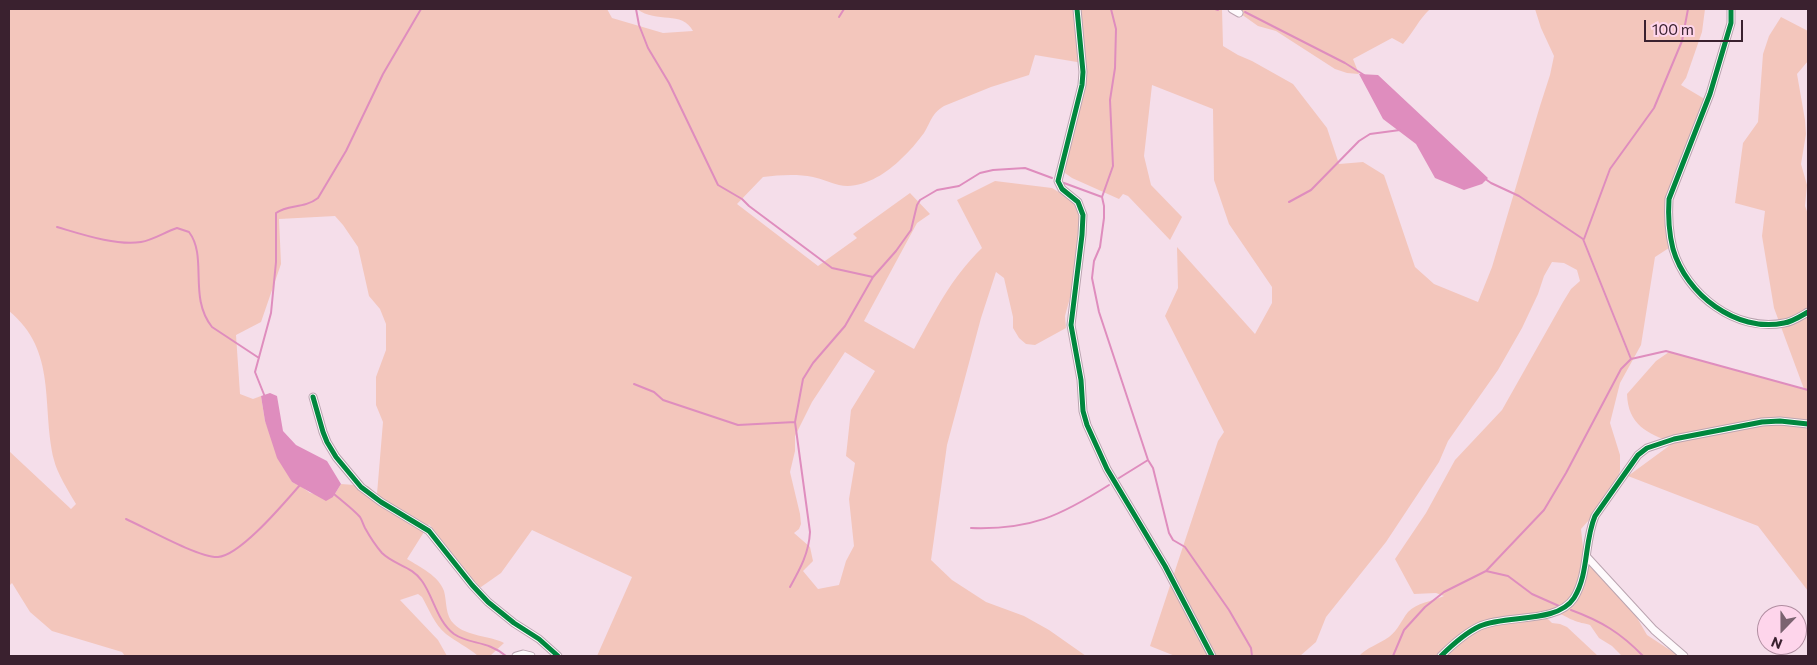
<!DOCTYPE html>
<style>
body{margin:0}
#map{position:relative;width:1817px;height:665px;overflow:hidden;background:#f5deea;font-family:Commissioner,sans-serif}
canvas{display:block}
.frame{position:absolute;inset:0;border:10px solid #3a212f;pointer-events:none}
.north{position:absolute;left:1757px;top:605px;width:50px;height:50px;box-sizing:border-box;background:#fed5eb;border:1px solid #b08da0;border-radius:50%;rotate:202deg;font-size:14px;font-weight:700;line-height:20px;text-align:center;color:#3a212f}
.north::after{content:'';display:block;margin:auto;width:18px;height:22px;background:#7b6370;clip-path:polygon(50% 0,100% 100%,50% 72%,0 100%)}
.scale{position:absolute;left:1644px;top:20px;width:99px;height:22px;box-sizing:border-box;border:2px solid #3a212f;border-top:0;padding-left:6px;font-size:15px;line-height:18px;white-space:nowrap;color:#3a212f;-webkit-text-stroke:4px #fed5eb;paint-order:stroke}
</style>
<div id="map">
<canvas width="1817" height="665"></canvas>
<div class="frame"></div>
<div class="north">N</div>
<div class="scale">100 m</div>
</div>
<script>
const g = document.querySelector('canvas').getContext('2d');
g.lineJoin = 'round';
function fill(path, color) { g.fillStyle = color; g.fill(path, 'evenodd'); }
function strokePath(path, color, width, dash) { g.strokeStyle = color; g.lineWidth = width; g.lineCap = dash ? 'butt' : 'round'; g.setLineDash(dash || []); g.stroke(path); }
fill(new Path2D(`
 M9 9H607L612 18 663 33 693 31C682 10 657 24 637 9H1222L1223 46 1238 55 1252 61 1293 84 1327 128 1339 164 1363 162 1384 175 1415 267 1434 284 1478 302 1492 267 1540 106 1550 75 1554 56 1541 28 1535 9H1705L1702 32 1686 78 1681 85 1708 101 1669 189 1667 205 1672 246 1655 257 1641 345 1620 383 1610 423 1620 455V471L1612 494 1581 529 1584 558 1636 616 1647 635 1679 656H1622L1612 646 1599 638 1590 625C1584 623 1579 623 1573 620 1560 615 1563 611 1547 618L1552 623 1560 624 1567 627 1598 656H1359C1366 648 1379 644 1389 637 1398 630 1401 621 1408 612 1416 603 1433 601 1444 596L1436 593 1414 594 1395 559 1426 513 1455 460 1502 410 1563 302 1571 289 1580 281 1577 270 1564 263 1552 262 1544 276 1538 294 1522 328 1498 370 1448 441 1439 462 1386 542 1326 617 1316 642 1300 656H1175L1150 646 1218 441 1224 432 1165 316 1178 288 1177 247 1255 334 1272 303V287L1229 224 1214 180 1213 109 1152 85 1144 156 1151 185 1182 217 1170 240 1128 196 1123 194 1119 199 1072 178 1065 173 1068 136 1079 92 1083 65 1077 62 1035 55 1029 75 991 87 944 106C931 114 931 122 924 133 917 142 910 151 901 159 886 174 861 190 839 185 831 183 822 179 813 177 797 174 780 175 763 177L737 204 818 266 857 238 853 234 910 193 930 214 917 223 864 321 914 349C935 312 950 279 982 248L957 200 995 181 1052 188 1077 203 1086 215 1076 275 1065 316 1066 328 1035 345 1026 344 1019 338 1013 328V317L1004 278 996 272 981 318 947 445 931 560 952 580 986 602 1024 616 1049 630 1086 656H597L632 577 532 530 501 573 481 587 476 586 429 524 407 559C420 567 439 576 444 591 447 602 445 616 454 624 467 637 489 635 504 643L490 656H478C468 647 456 642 446 634 434 624 429 609 422 597L418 594 400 600 438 640 447 656H125L122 652 52 631 30 612 12 583 9 586V451L71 509 76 504C69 492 57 473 54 460 41 406 58 351 9 311ZM335 216 343 225 358 247 369 296 380 309 386 324V350L376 377V405L383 422 377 494 368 486 341 484 333 497 310 493 302 487 292 482 265 421 261 396 253 399 240 394 236 335 261 322 281 264 279 219ZM845 352 875 371 851 410 846 456 855 463 849 499 854 546 846 561 839 585 818 589 803 571 813 561 810 547 794 533 799 529 801 524 800 514 790 472 795 451V436L812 402Z
 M1234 9H1430C1419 19 1413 33 1403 44L1392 38 1353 59 1359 74 1347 73 1335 69 1276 31 1258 26Z
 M1781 17 1808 31V61L1797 74 1805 120 1806 134 1801 164 1807 185 1805 206 1808 214V591L1758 526 1628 476 1673 443C1647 433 1628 425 1627 394L1656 361 1669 352 1804 389 1774 308 1762 236 1765 211 1735 203 1743 143 1758 122 1763 54 1769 36Z`), '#f3c6bc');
fill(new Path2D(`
 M1359 74 1378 75 1488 178 1482 184 1464 190 1435 178 1416 144 1383 119Z
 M270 393 277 396 283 431 296 445 327 461 341 484 333 497 326 501 292 482 277 458 265 421 261 396Z`), '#df8dbe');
strokePath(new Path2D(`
 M636 9 639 25 648 48 669 83 718 185 742 199 749 206 832 268 873 277
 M1111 9 1116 29 1115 68 1110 100 1113 166 1102 197 1104 206V218L1100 247 1094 261 1092 278 1099 312 1148 460 1153 468 1169 533 1173 540 1185 547 1229 610 1251 648 1252 656
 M1215 9 1218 10
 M1245 12 1345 63 1364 75
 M839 17 844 9
 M1484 178 1491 183 1519 196 1583 239 1631 359
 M1064 183 1102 197
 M1289 202 1311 190 1359 141 1370 134 1400 130
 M57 227C81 234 116 246 141 242 153 240 165 232 177 228L189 232C208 257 188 297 212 327L259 358
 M1584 239 1610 169 1654 108 1682 41 1688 9
 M634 384 654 392 663 400 738 425 795 422
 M265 397 255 372 271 313 276 262V213C288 204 304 209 318 198L346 151 383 74 421 9
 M1119 478 1148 460
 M334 494C342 501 353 509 360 517 362 520 363 524 365 528 370 537 375 545 382 553 394 565 412 566 422 581 434 598 437 621 454 634 470 645 487 640 506 656
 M126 519C146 528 199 558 218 557 240 556 285 502 300 485
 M971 528C1031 530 1060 516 1109 485
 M1486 571 1508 576 1532 594 1559 606
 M790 587C800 569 809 553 810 532L795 422 803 379 813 363 845 326 873 277 896 251 911 230 917 205 920 200 937 190 959 186 980 173 993 170 1025 168 1052 178
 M1571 610C1601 621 1621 633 1643 656
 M1393 656 1404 630 1425 607 1444 592 1486 571 1544 510 1566 473 1621 369 1631 359 1666 351 1808 390`), '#df8dbe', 2);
const minor = new Path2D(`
 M1077 9 1083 72 1082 85 1058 181 1062 189 1078 202 1083 215 1082 235 1071 325 1081 380 1083 411 1087 425 1107 469 1165 566 1212 656
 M1232 9 1239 13
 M1731 9V23L1710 94 1669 199C1668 215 1669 233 1673 249 1686 294 1736 333 1784 323 1792 322 1801 316 1808 312
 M313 397 323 432 327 442 336 457 361 487 381 502 429 531 472 585 488 602 514 623 539 639 558 656
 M1587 557 1654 630 1684 656
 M516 656 523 654 531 656
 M1441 656C1452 645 1465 633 1480 626 1507 614 1557 624 1574 598 1589 574 1584 542 1595 516L1638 455 1647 448 1674 439 1762 422 1780 421 1808 424`);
strokePath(minor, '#baa4b0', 9);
strokePath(minor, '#fefafc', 7);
strokePath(new Path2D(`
 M1077 9 1083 72 1082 85 1058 181 1062 189 1078 202 1083 215 1082 235 1071 325 1081 380 1083 411 1087 425 1107 469 1165 566 1212 656
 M1731 9V23L1710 94 1669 199C1668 215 1669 233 1673 249 1686 294 1736 333 1784 323 1792 322 1801 316 1808 312
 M313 397 323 432 327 442 336 457 361 487 381 502 429 531 472 585 488 602 514 623 539 639 558 656
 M1441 656C1452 645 1465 633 1480 626 1507 614 1557 624 1574 598 1589 574 1584 542 1595 516L1638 455 1647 448 1674 439 1762 422 1780 421 1808 424`), '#00873e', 5);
</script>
